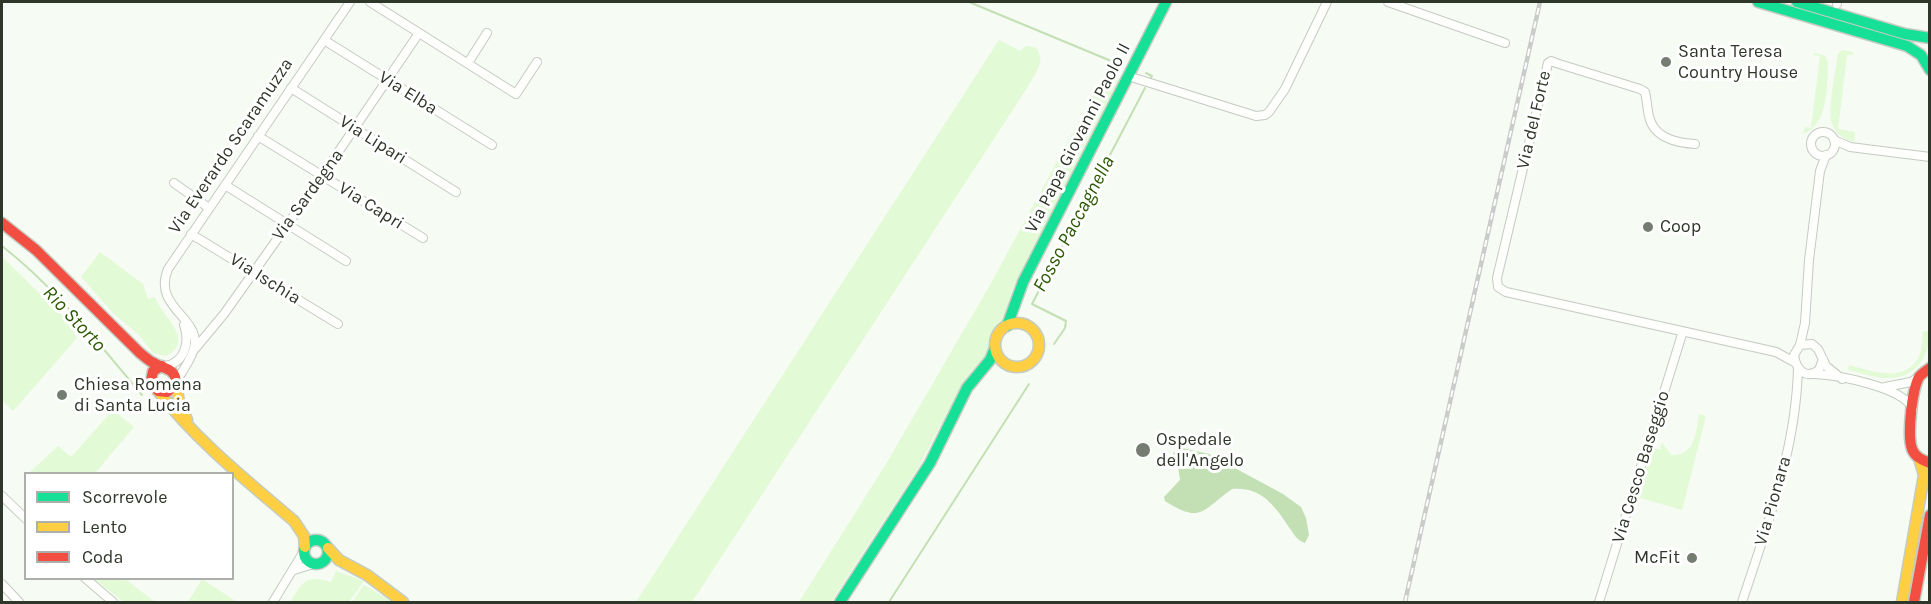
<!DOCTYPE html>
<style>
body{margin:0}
#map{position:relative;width:1931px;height:604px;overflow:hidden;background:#f6fbf4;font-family:Karla,sans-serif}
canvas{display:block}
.frame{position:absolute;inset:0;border:3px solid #2f372a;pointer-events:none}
.legend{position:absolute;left:24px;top:472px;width:210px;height:108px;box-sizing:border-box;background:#fff;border:2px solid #acafaa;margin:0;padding:8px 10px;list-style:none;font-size:18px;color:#2f372a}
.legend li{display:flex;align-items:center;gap:12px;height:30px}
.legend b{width:30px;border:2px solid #acafaa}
</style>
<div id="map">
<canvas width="1931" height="604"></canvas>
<div class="frame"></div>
<ul class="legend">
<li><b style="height:8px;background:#16e098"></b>Scorrevole</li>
<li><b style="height:8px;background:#ffcf43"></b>Lento</li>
<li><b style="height:8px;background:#f24e42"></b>Coda</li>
</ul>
</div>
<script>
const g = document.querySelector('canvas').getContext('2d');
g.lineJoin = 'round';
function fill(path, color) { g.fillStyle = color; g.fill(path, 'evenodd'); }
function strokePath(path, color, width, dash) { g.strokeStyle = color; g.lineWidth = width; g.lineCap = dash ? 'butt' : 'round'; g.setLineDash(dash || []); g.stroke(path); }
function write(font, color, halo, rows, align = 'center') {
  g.font = font + ' Karla,sans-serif'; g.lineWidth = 6; g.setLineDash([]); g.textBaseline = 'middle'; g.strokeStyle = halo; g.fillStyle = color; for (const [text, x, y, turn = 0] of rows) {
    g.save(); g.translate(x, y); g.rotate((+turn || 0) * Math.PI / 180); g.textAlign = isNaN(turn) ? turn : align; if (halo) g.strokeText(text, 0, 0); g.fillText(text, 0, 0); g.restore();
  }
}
fill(new Path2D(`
 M999 40 1020 51 1026 46 1035 47C1048 60 1034 75 1027 88L692 602H636Z
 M1842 50 1853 52V55H1847L1838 129 1855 132 1854 142C1843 139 1833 132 1831 120 1828 109 1836 68 1838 54Z
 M1815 53 1825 56 1828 62C1827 86 1829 124 1803 134L1805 127 1811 128 1820 56 1813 55Z
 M1116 76 1119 79 1011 292 1010 307 1004 322 994 334 991 351 971 372 960 388 918 468 831 602H799L886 464 990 285 1099 84 1110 87Z
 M100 252 143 284 148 299 155 297C161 316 197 340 166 356L153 353 139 335 113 313 81 277Z
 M2 257 64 317 77 338 13 411 2 400Z
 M1923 331H1929C1930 358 1915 379 1886 378 1873 378 1860 372 1848 370L1849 365C1872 371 1907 385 1920 354 1922 348 1922 338 1923 331Z
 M113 410 134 427 95 473H29L58 446 71 457Z
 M1699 414 1706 416 1682 510 1637 497 1652 447 1660 450 1662 442 1671 455C1695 457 1696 432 1699 414Z
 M336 571 364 581 349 602H290C303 582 304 574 331 582Z
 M94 579H125L155 602H124Z
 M202 579 237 602H188Z
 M364 585 393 602H352Z`), '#e2fad5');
fill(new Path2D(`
 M1182 448 1209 454 1283 494 1301 507 1306 518 1309 535 1305 543C1298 541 1295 536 1291 530 1276 508 1263 486 1232 489 1203 509 1202 525 1165 501L1164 497 1180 480 1178 466 1173 453Z`), '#c3e0b4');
strokePath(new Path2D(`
 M969 2 1116 63
 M1146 73 1152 76 1150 79
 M2 246C56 288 98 343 142 395
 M1054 344 1065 328 1066 321 1032 304 1145 88
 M889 602 1029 384`), '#c3e0b4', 2);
const street = new Path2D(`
 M370 2 516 94 537 62
 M1388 2 1505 43
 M1837 4V2
 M324 40 492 145
 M468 63 487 33
 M1128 76 1256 116 1265 115 1269 112 1285 89 1327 2
 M291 88 456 192
 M1811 144a12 12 0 1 1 24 0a12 12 0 1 1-24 0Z
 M258 136 423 238
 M1834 140 1850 147 1930 157
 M1695 144C1676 143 1653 137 1649 116 1647 108 1647 100 1645 92L1640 89 1556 63 1551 61 1548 63 1497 278 1498 287 1506 292 1776 352 1796 363
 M174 183 209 208
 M225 185 346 261
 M191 234 338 324
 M1800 345 1805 323 1809 260 1820 171 1826 155
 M194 350 224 314 322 176 419 33
 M1823 359 1819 370C1806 380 1796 370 1794 355L1800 345 1812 344 1818 349 1826 366 1842 379
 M165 366C185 363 190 342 184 325
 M1814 374C1838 375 1903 387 1913 409
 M177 380C184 369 194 355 195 342 195 316 153 305 168 269L350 2
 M1885 387 1911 382 1920 376
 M2 496 26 519
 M294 570 313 564
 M85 578 113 602
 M2 584 19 602
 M273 602 304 551
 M1599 602 1683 331
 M1742 602C1767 526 1796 450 1798 368`);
const fast = new Path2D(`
 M1758 2 1907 46 1921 55 1930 70
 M1797 2 1905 34 1930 38
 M1007 326 1023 282 1166 2
 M304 552a12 12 0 1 1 24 0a12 12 0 1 1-24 0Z
 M840 602 930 463 967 388 990 360 995 348`);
const slow = new Path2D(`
 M995 345a22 22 0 1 1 44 0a22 22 0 1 1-44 0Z
 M176 384 179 402 187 420
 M158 391C197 441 246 480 294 521L304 536 305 547
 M328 548 339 560 367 575 403 602
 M1902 602 1924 475 1919 458`);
const jam = new Path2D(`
 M2 223 36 250 140 353C144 356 148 360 152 362 164 370 176 367 176 384L167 392 158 391 151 381 153 371 162 366
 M1930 368C1926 371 1922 373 1919 377 1912 390 1907 435 1912 449 1915 457 1922 460 1930 463
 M1914 602 1930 515`);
strokePath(street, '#c4cbc1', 10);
strokePath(fast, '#c4cbc1', 13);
strokePath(slow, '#c4cbc1', 13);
strokePath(jam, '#c4cbc1', 13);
strokePath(street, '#fefefd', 8);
strokePath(fast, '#16e098', 10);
strokePath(slow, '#ffcf43', 10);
strokePath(jam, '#f24e42', 10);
const rail = new Path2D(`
 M1405 602 1540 2`);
strokePath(rail, '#cacbca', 4.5);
strokePath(rail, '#fff', 2, [7]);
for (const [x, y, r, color] of [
 [1666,62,6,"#757c71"],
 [1648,227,6,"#757c71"],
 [62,395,6,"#757c71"],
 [1143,450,8,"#757c71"],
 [1692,558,6,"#757c71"]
]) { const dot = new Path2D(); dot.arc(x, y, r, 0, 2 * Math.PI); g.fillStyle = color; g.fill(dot); strokePath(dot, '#fff', 2); }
write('18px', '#2f372a', '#fff', [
 ["Santa Teresa",1678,52],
 ["Country House",1678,73],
 ["Coop",1660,227],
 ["Chiesa Romena",74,385],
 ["di Santa Lucia",74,406],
 ["Ospedale",1156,440],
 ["dell'Angelo",1156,461],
 ["McFit",1680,558,"right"]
], 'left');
write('18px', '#2f372a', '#fff', [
 ["Via Elba",408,93,32],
 ["Via del Forte",1534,120,-77],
 ["Via Papa Giovanni Paolo II",1078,138,-63],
 ["Via Lipari",373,140,32],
 ["Via Everardo Scaramuzza",231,146,-56],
 ["Via Sardegna",308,195,-54],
 ["Via Capri",371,206,32],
 ["Via Ischia",265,279,32],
 ["Via Cesco Baseggio",1641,467,-73],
 ["Via Pionara",1773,501,-74]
]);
write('italic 20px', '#2c5a03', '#fff', [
 ["Fosso Paccagnella",1074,224,-62],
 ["Rio Storto",74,319,47]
]);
</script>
